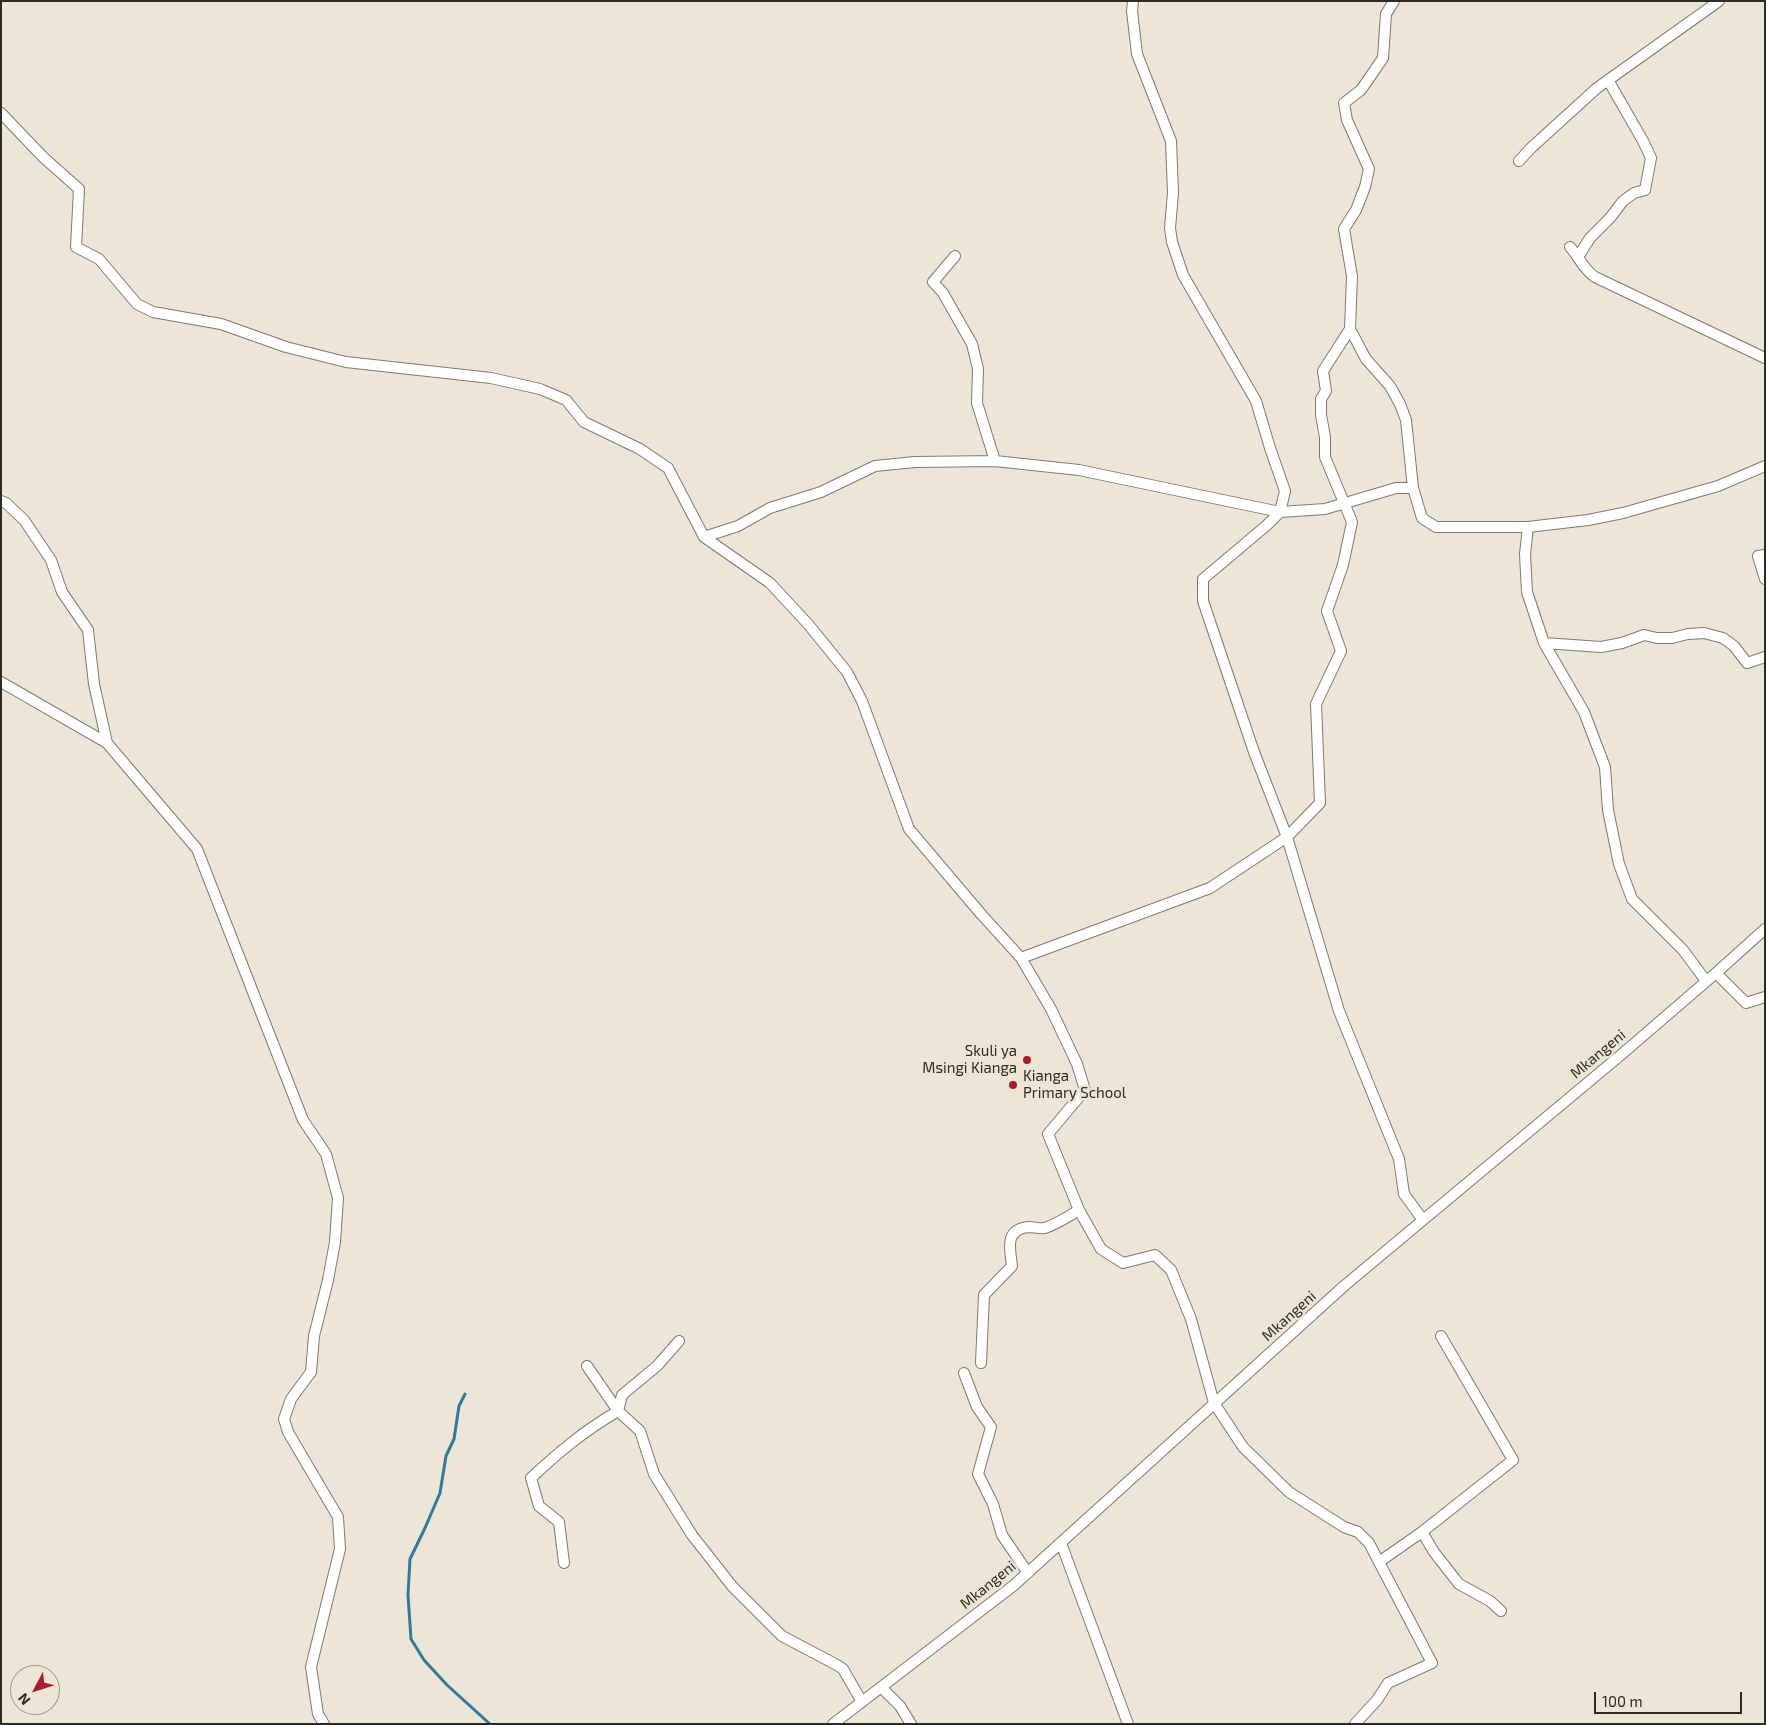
<!DOCTYPE html>
<style>
body{margin:0}
#map{position:relative;width:1766px;height:1725px;overflow:hidden;background:#ede5d6;font-family:"Exo 2",sans-serif}
canvas{display:block}
.frame{position:absolute;inset:0;border:2px solid #2e2b25;pointer-events:none}
.north{position:absolute;left:10px;top:1665px;width:50px;height:50px;box-sizing:border-box;background:#ede5d6;border:1px solid #a19b8f;border-radius:50%;rotate:230deg;font-size:14px;font-weight:700;line-height:20px;text-align:center;color:#2e2b25}
.north::after{content:'';display:block;margin:auto;width:18px;height:22px;background:#af1b2b;clip-path:polygon(50% 0,100% 100%,50% 72%,0 100%)}
.scale{position:absolute;left:1594px;top:1692px;width:148px;height:22px;box-sizing:border-box;border:2px solid #2e2b25;border-top:0;padding-left:6px;font-size:15px;line-height:18px;white-space:nowrap;color:#2e2b25;-webkit-text-stroke:4px #ede5d6;paint-order:stroke}
</style>
<div id="map">
<canvas width="1766" height="1725"></canvas>
<div class="frame"></div>
<div class="north">N</div>
<div class="scale">100 m</div>
</div>
<script>
const g = document.querySelector('canvas').getContext('2d');
g.lineJoin = 'round';
function strokePath(path, color, width, dash) { g.strokeStyle = color; g.lineWidth = width; g.lineCap = dash ? 'butt' : 'round'; g.setLineDash(dash || []); g.stroke(path); }
function write(font, color, halo, rows, align = 'center') {
  g.font = font + ' "Exo 2",sans-serif'; g.lineWidth = 5; g.setLineDash([]); g.textBaseline = 'middle'; g.strokeStyle = halo; g.fillStyle = color; for (const [text, x, y, turn = 0] of rows) {
    g.save(); g.translate(x, y); g.rotate((+turn || 0) * Math.PI / 180); g.textAlign = isNaN(turn) ? turn : align; if (halo) g.strokeText(text, 0, 0); g.fillText(text, 0, 0); g.restore();
  }
}
strokePath(new Path2D(`
 M465 1394 459 1406 454 1439 446 1456 440 1493 425 1528 410 1559 408 1595 411 1639 424 1660 447 1685 490 1724`), '#2e7ba0', 3);
const minor = new Path2D(`
 M1133 1 1132 11 1137 54 1171 141 1173 193 1170 228 1172 242 1183 275 1256 401 1270 448 1285 491 1280 512 1267 525 1203 579V601L1254 752 1287 837 1339 1011 1399 1159 1404 1194 1423 1220
 M1394 1 1386 14 1383 58 1361 90 1344 103 1347 120 1369 169 1365 187 1356 210 1344 229 1352 276 1350 329 1366 359 1390 386 1400 404 1406 420 1413 488 1422 518 1436 527H1528L1588 520 1623 513 1718 486 1765 466
 M1 113 43 157 79 189 76 247 99 259 137 304 153 312 221 324 286 347 346 362 491 378 540 389 566 400 584 422 640 449 668 468 704 537 770 583 808 624 847 672 862 701 909 829 981 914 1021 958 1051 1009 1077 1064 1085 1090 1048 1134 1079 1210 1101 1249 1123 1263 1155 1255 1171 1270 1191 1319 1214 1403 1243 1447 1289 1492 1344 1527 1358 1532 1369 1543 1432 1663 1388 1683 1377 1700 1355 1724
 M1519 161 1531 148 1597 88 1719 1
 M1570 247C1579 257 1584 270 1595 277L1765 358
 M955 256 933 282 943 293 972 344 978 369 977 403 995 461 1079 470 1280 512 1325 509 1396 488H1413
 M1578 257 1590 238 1610 218 1623 201 1634 193 1645 190 1651 158 1643 141 1608 80
 M1 501 6 503 24 520 51 560 62 592 88 630 94 684 107 743
 M1528 527 1525 554 1527 592 1544 643 1584 712 1605 767 1608 810 1619 864 1632 899 1683 950 1706 981
 M704 537 738 526 770 508 821 492 875 466 915 462 995 461
 M1765 555 1758 556 1765 579
 M1544 643 1601 647 1622 643 1644 635 1657 638H1672L1688 634 1704 633 1723 638 1734 646 1747 663 1765 657
 M1 682 107 743 197 849 303 1120 326 1154 338 1198 335 1242 328 1280 314 1336 311 1372 291 1399 284 1419 288 1432 338 1517 340 1549 311 1667 318 1714 324 1724
 M1021 958 1210 888 1287 837 1320 803 1316 704 1341 651 1327 611 1343 565 1352 522 1325 457V437L1321 415V399L1326 391 1323 371 1350 329
 M1716 973 1746 1003 1765 997
 M981 1363 984 1295 1012 1266C1010 1249 1004 1229 1029 1227 1034 1227 1040 1229 1045 1228 1057 1224 1069 1216 1079 1210
 M587 1366 618 1411 640 1431 654 1474 692 1535 732 1586 782 1636 837 1665 843 1669 862 1702
 M964 1373 977 1407 991 1427 978 1474 993 1504 1002 1535 1028 1573
 M1422 1532 1513 1460 1441 1336
 M1061 1543 1128 1724
 M1379 1562 1422 1532 1434 1552 1459 1584 1490 1601 1501 1611
 M564 1563 559 1522 539 1506 531 1478C560 1451 584 1431 618 1411L622 1395 657 1366 679 1341
 M881 1687 900 1706 911 1724
 M833 1724 1013 1586 1344 1286 1622 1054 1716 973 1765 929`);
strokePath(minor, '#807a6c', 12);
strokePath(minor, '#fff', 10);
for (const [x, y, r, color] of [
 [1027,1060,5,"#af1b2b"],
 [1013,1085,5,"#af1b2b"]
]) { const dot = new Path2D(); dot.arc(x, y, r, 0, 2 * Math.PI); g.fillStyle = color; g.fill(dot); strokePath(dot, '#ede5d6', 2); }
write('15px', '#2e2b25', '#ede5d6', [
 ["Skuli ya",1017,1051],
 ["Msingi Kianga",1017,1068],
 ["Kianga",1023,1076,"left"],
 ["Primary School",1023,1093,"left"]
], 'right');
write('15px', '#2e2b25', '#ede5d6', [
 ["Mkangeni",1598,1054,-40],
 ["Mkangeni",1289,1316,-42],
 ["Mkangeni",988,1585,-39]
]);
</script>
